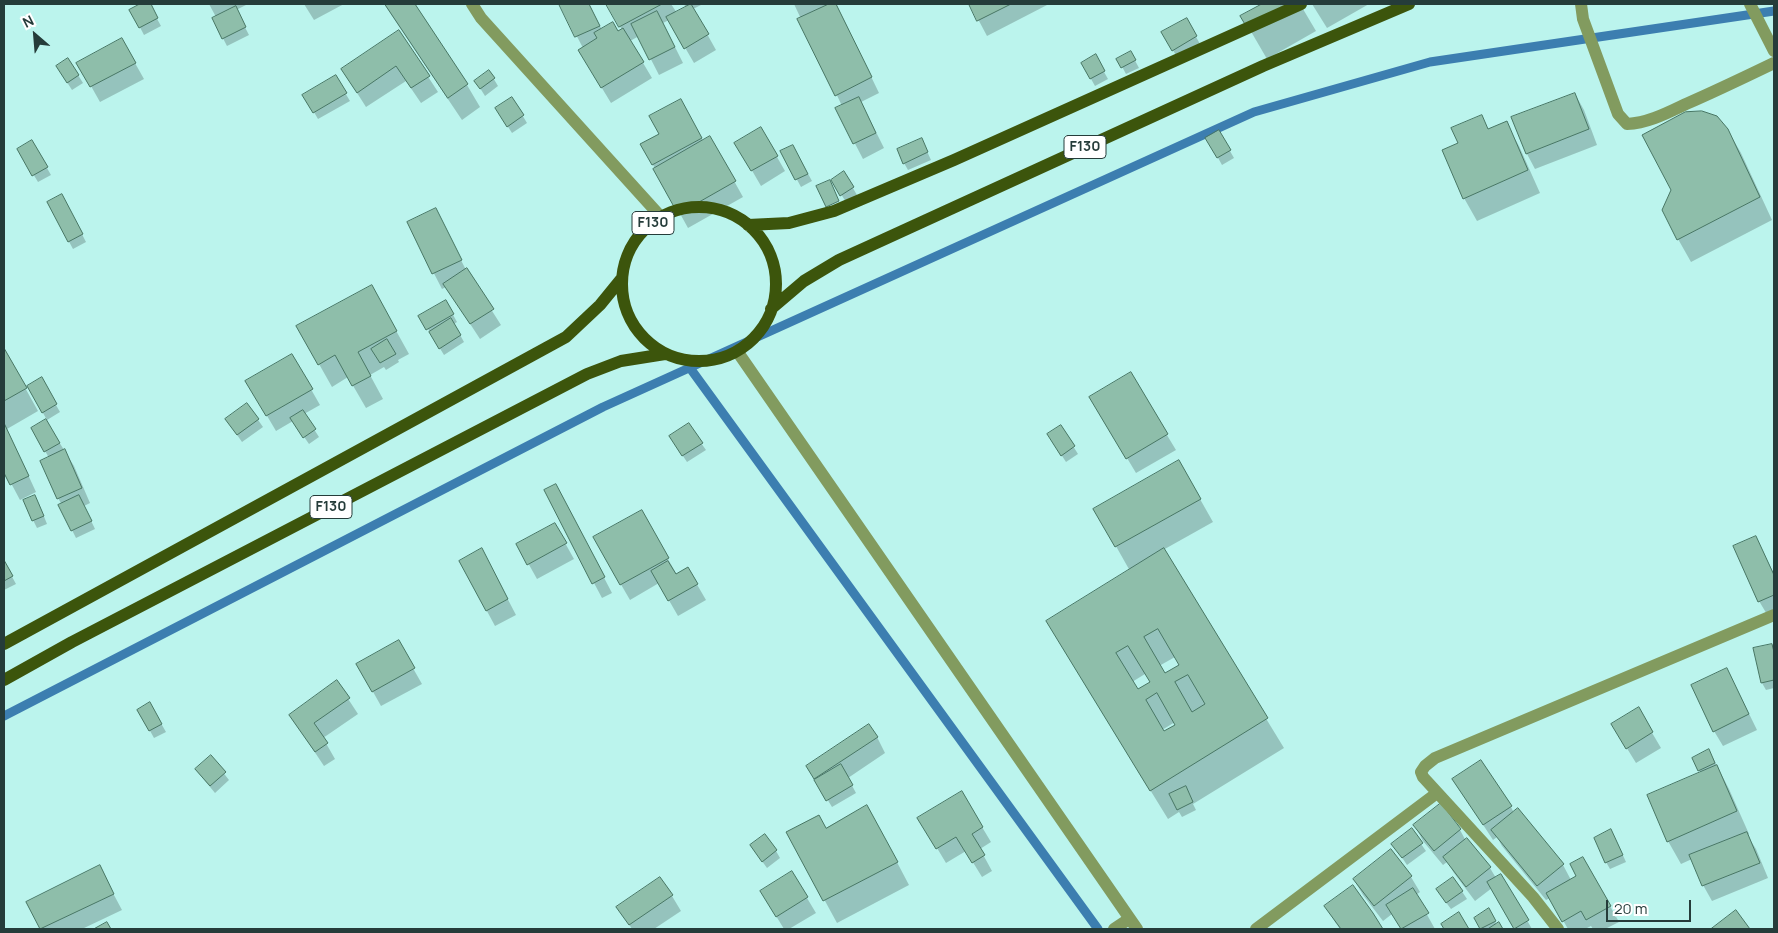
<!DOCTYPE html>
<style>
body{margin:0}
#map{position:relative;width:1778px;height:933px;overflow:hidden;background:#bbf4ed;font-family:Manrope,sans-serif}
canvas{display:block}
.frame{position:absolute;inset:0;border:5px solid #253c3a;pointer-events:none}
.north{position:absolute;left:10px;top:10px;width:50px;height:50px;-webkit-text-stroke:4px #fff;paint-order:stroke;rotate:333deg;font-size:14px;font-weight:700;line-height:20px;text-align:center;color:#253c3a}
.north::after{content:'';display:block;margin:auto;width:18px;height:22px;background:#253c3a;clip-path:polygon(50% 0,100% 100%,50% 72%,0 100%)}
.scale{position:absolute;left:1606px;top:900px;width:85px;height:22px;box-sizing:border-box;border:2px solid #253c3a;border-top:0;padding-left:6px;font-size:15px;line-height:18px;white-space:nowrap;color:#253c3a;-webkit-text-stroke:4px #fff;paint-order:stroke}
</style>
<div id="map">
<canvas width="1778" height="933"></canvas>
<div class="frame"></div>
<div class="north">N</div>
<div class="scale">20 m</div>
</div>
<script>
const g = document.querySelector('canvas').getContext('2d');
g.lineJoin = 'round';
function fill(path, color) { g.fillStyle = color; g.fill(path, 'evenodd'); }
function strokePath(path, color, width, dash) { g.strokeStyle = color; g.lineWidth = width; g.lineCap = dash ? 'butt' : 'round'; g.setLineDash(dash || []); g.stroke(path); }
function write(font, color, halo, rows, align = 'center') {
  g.font = font + ' Manrope,sans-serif'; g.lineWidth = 5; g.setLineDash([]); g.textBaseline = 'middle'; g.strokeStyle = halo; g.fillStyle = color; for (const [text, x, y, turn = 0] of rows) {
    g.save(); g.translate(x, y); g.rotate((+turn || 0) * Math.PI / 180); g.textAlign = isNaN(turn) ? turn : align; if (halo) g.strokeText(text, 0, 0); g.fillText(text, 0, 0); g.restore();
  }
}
fill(new Path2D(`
 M143 4H149L161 26 144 35 131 10Z
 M209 4H248L236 10 249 35 227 46 213 19 216 17Z
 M304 4H344L314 20Z
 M384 4H413L467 85 480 107 462 120Z
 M560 4H589L602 30 618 32 622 30 607 4H671L677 13 686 8 684 4H703L693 9 716 50 694 63 669 20 663 23 683 63 659 75 639 36 630 41 652 78 611 103 588 65 583 48Z
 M794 4H836L879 93 861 102 884 148 863 159 837 109 842 106Z
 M970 4H1049L987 36Z
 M1264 4H1300L1316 31 1267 59 1242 16Z
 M1312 4H1369L1327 28Z
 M1186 19 1200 44 1177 57 1163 33Z
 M399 32 438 92 421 103 406 81 366 107 352 85Z
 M122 40 144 79 100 102 78 63Z
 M1131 53 1139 68 1126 74 1118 59Z
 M1095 56 1108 79 1095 86 1082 63Z
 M68 59 83 83 72 90 61 73Z
 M489 71 498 86 485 96 480 88Z
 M335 76 350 101 318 119 304 95Z
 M1575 94 1584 110 1597 145 1535 169 1527 154 1513 118Z
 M512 98 527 123 512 133 501 116Z
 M680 101 704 142 710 138 743 197 688 228 642 145 661 134Z
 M1481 117 1489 130 1506 123 1519 146 1540 193 1477 221 1464 198 1459 143Z
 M761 129 785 171 761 186 736 143Z
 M1727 129 1741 153 1772 220 1691 262 1678 239Z
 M1219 132 1234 158 1222 165 1207 138Z
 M32 142 51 175 38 182 18 149Z
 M793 146 812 181 801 187 782 152Z
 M925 147 931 160 908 170 904 163Z
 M844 173 857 195 846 202 832 180Z
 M48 203H66L86 242 73 249Z
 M435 209 466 270 501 325 480 339 446 287 442 289 408 223Z
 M446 302 457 322 454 324 464 342 444 355 420 316Z
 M384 309 409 354 398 360 399 362 386 370 384 367 370 375 383 399 366 408 348 377 332 387 319 364Z
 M4 350 38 411 7 429 36 492 20 500 4 470Z
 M292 356 320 405 304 414 319 437 309 444 293 421 276 431 247 382Z
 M1130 374 1176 450 1136 473 1100 413Z
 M41 379 60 412 47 420 28 387Z
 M247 404 263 427 242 442 226 419Z
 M46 421 74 466 90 503 84 506 95 529 76 538 60 506 62 505 58 498 49 458 33 429Z
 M1061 427 1078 454 1066 462 1053 442Z
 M701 443 706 450 687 462 675 444Z
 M1179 462 1213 522 1163 550 1284 748 1193 804 1196 810 1182 817 1179 812 1168 819 1064 650 1130 571 1095 509ZM1175 657 1180 665 1164 675 1159 666ZM1145 674 1151 683 1137 691 1132 682ZM1175 722 1177 725 1164 732 1162 730Z
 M564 501 612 593 602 598 594 583Z
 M39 504 47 524 37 528 33 520Z
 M641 511 677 575 688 569 706 600 678 616 659 583 630 600 594 538Z
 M555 525 574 559 537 579 518 545Z
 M1756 537 1774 574V614L1768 616 1759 601Z
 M460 561 490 565 516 615 495 626Z
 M4 562 16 584 4 590Z
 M398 642 422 684 381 706 358 665Z
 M1772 645 1774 650V688L1766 690 1762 683 1754 649Z
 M337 682 358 714 323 738 335 759 324 766 290 715Z
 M1735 685 1757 730 1723 746 1714 731Z
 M150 704 166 732 154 738 139 711Z
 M1638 709 1661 748 1636 763 1612 724Z
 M877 737 885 753 848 778 856 793 832 807 807 766Z
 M211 757 229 780 215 793 196 770Z
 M1694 758H1713L1729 789 1749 834 1747 835 1756 849 1768 878 1712 901 1703 885 1692 859 1681 864 1668 841 1701 773Z
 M1454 780 1511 807 1514 813 1518 810 1563 865 1571 880 1578 876 1583 858 1619 922 1605 929H1593L1591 926 1585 929H1568L1550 898 1546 900 1502 846 1497 837 1493 840Z
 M919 818 982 827 991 842 980 849 992 871 982 877 966 851 946 863Z
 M1415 826 1460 830 1466 841 1490 868 1496 878 1501 875 1532 929H1516L1492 888 1475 901 1454 873 1447 862 1443 865 1423 841Z
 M826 829 880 830 909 885 837 923 788 833Z
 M1615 838 1626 862 1610 869 1606 862Z
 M1393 844H1421L1426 851 1407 865Z
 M751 846 776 851 780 858 767 868Z
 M1391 851 1411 877 1420 892 1416 895 1435 929H1402L1392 914 1383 921 1363 895 1354 880Z
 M99 867 122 910 82 929H41L28 902Z
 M792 873 816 913 789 929H784L770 906Z
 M1453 878 1467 899 1451 909 1442 897Z
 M1353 887 1382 929H1340L1335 922 1326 907Z
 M672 896 681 911 654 929H632L618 907Z
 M1488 910 1497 925 1499 924 1502 929H1482L1475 918Z`), '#0003');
strokePath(new Path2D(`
 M690 368 1098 929
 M4 716 603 407 1254 112 1430 62 1774 11`), '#3c7eb0', 9);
const building = new Path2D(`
 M140 4H151L158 18 139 28 129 10Z
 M385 4H415L468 84 448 98Z
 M559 4H589L600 26 575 37Z
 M606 4H662L619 27Z
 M691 4 709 34 684 49 666 17Z
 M829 4H836L872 77 835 96 797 19Z
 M969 4H1011L977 21Z
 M1262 4H1296L1249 31 1240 16Z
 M236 6 246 27 222 39 212 18Z
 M657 11 675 47 649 60 631 24Z
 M1187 18 1197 36 1172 51 1161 32Z
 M613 22 618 31 623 28 644 62 601 88 578 50 597 38 594 33Z
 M399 30 430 76 411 88 396 66 357 93 341 69Z
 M122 38 136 63 90 87 76 63Z
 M1131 51 1136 60 1121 68 1116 59Z
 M1096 54 1105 71 1090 79 1081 63Z
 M68 58 79 75 67 83 56 66Z
 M489 70 495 78 480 89 474 81Z
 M336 75 347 93 313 113 302 95Z
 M1575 93 1589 129 1526 154 1511 117Z
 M512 97 524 115 507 127 495 108Z
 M859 97 876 133 853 144 835 108Z
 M681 99 702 138 652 165 640 144 659 134 649 116Z
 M1702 111 1717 116 1728 129 1760 197 1677 240 1662 210 1671 190 1642 135 1685 112Z
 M1482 115 1488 129 1507 121 1528 170 1463 199 1442 150 1458 143 1451 128Z
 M761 127 778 156 751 171 734 143Z
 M1219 130 1231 150 1217 158 1205 138Z
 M710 136 736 181 678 214 653 169Z
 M922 138 928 152 903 164 897 149Z
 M32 140 48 167 32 176 17 149Z
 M793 145 808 174 795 180 780 151Z
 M844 171 854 187 840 196 831 180Z
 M830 180 839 201 826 207 816 186Z
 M62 194 83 234 68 242 47 202Z
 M436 208 462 260 432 274 407 222Z
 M467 268 494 309 470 324 443 284Z
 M372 285 397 331 358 352 371 376 352 386 335 355 318 365 296 326Z
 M446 300 454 314 426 330 418 316Z
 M451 318 461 335 439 349 429 332Z
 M387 339 396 354 380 363 371 349Z
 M4 348 27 388 4 401Z
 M292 354 313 389 266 416 245 381Z
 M1131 372 1168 434 1126 459 1089 397Z
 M42 377 57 404 42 413 27 386Z
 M247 403 259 419 237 435 225 419Z
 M303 410 316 429 303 438 290 418Z
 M46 419 60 443 44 452 31 428Z
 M4 423 29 476 10 485 4 473Z
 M689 423 703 443 682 456 669 436Z
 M1061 425 1075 446 1061 456 1047 434Z
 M65 449 82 488 57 499 40 461Z
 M1179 460 1201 499 1115 547 1093 509Z
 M556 484 605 577 592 584 544 490Z
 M35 495 44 516 32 521 23 500Z
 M79 495 92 521 71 531 58 505Z
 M642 510 669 558 620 585 593 537Z
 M555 523 567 543 527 565 516 544Z
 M1756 536 1774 575V595L1758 602 1733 546Z
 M482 548 508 599 486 611 459 561Z
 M1164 548 1268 718 1150 791 1046 621ZM1158 629 1179 665 1165 673 1144 637ZM1128 646 1150 682 1138 689 1116 653ZM1188 675 1205 704 1192 712 1175 682ZM1157 693 1175 725 1164 731 1146 700Z
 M4 560 13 576 4 581Z
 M668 561 676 574 688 567 698 584 668 601 651 571Z
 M399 640 415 668 372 692 356 664Z
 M1772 644 1774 652V680L1761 683 1753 648Z
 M1727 668 1749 714 1713 732 1691 685Z
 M337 680 350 698 314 723 328 743 315 752 289 715Z
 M150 702 162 724 149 731 137 710Z
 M1639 707 1653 732 1626 749 1611 724Z
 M869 724 878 737 814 779 806 766Z
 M1709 749 1715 763 1698 771 1692 758Z
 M211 755 226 772 210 786 195 769Z
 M1481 760 1512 806 1483 825 1452 779Z
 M841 764 853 785 826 801 814 780Z
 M1717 765 1737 811 1667 842 1647 795Z
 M1186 786 1193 802 1177 810 1169 794Z
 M962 791 983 827 972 834 985 855 972 863 956 837 936 849 917 818Z
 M1441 803 1461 829 1434 851 1413 825Z
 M867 805 898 862 823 901 786 832 819 815 826 828Z
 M1518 808 1564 864 1537 886 1491 830Z
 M1412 828 1423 843 1402 858 1391 844Z
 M1611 829 1623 855 1605 863 1594 838Z
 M1747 832 1760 863 1702 886 1689 855Z
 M765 834 777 850 762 862 750 845Z
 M1467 838 1491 867 1466 887 1443 857Z
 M1391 849 1412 876 1374 906 1353 879Z
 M1583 857 1611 906 1586 920 1581 911 1562 922 1546 893 1576 876 1570 864Z
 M100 865 114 894 40 929 26 902Z
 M792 871 808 897 776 917 760 891Z
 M1501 874 1529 920 1514 929 1487 882Z
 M660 877 673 895 629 925 616 907Z
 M1453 877 1463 891 1446 903 1436 889Z
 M1353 885 1373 913 1383 929H1341L1324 906Z
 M1413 888 1429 913 1401 929 1386 905Z
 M1489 908 1496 921 1480 929 1474 918Z
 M1736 910 1750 929H1711Z
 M1459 912 1469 929H1444L1441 924Z
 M107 922 111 929H94Z
 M1499 922 1503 929H1488Z`);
fill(building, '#8ebeaa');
strokePath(building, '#487664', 1);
strokePath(new Path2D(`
 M472 4 481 18 661 217
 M1581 4 1583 19 1618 114 1627 124C1648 123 1667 113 1686 104 1716 91 1745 77 1774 63
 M1750 4 1774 51
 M737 351 1137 929
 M1114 929 1129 919
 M1256 929 1437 793
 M1558 929 1533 897 1423 777 1421 772 1425 766 1435 758 1774 615`), '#829b5f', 12);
strokePath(new Path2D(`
 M622 284a77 77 0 1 1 154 0a77 77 0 1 1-154 0Z
 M748 225 789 223 834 211 954 160 1301 4
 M771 309 804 281 839 260 1263 66 1409 4
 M4 644 566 337 600 305 622 278
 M4 680 72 642 587 374 621 361 665 354`), '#3c550c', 12);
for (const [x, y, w] of [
 [1085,147,42],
 [653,223,42],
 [331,507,42]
]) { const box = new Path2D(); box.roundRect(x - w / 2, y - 11.5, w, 23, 4); g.fillStyle = '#fff'; g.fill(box); strokePath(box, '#253c3a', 1); }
write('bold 14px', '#253c3a', null, [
 ["F130",1085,147],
 ["F130",653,223],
 ["F130",331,507]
]);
</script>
